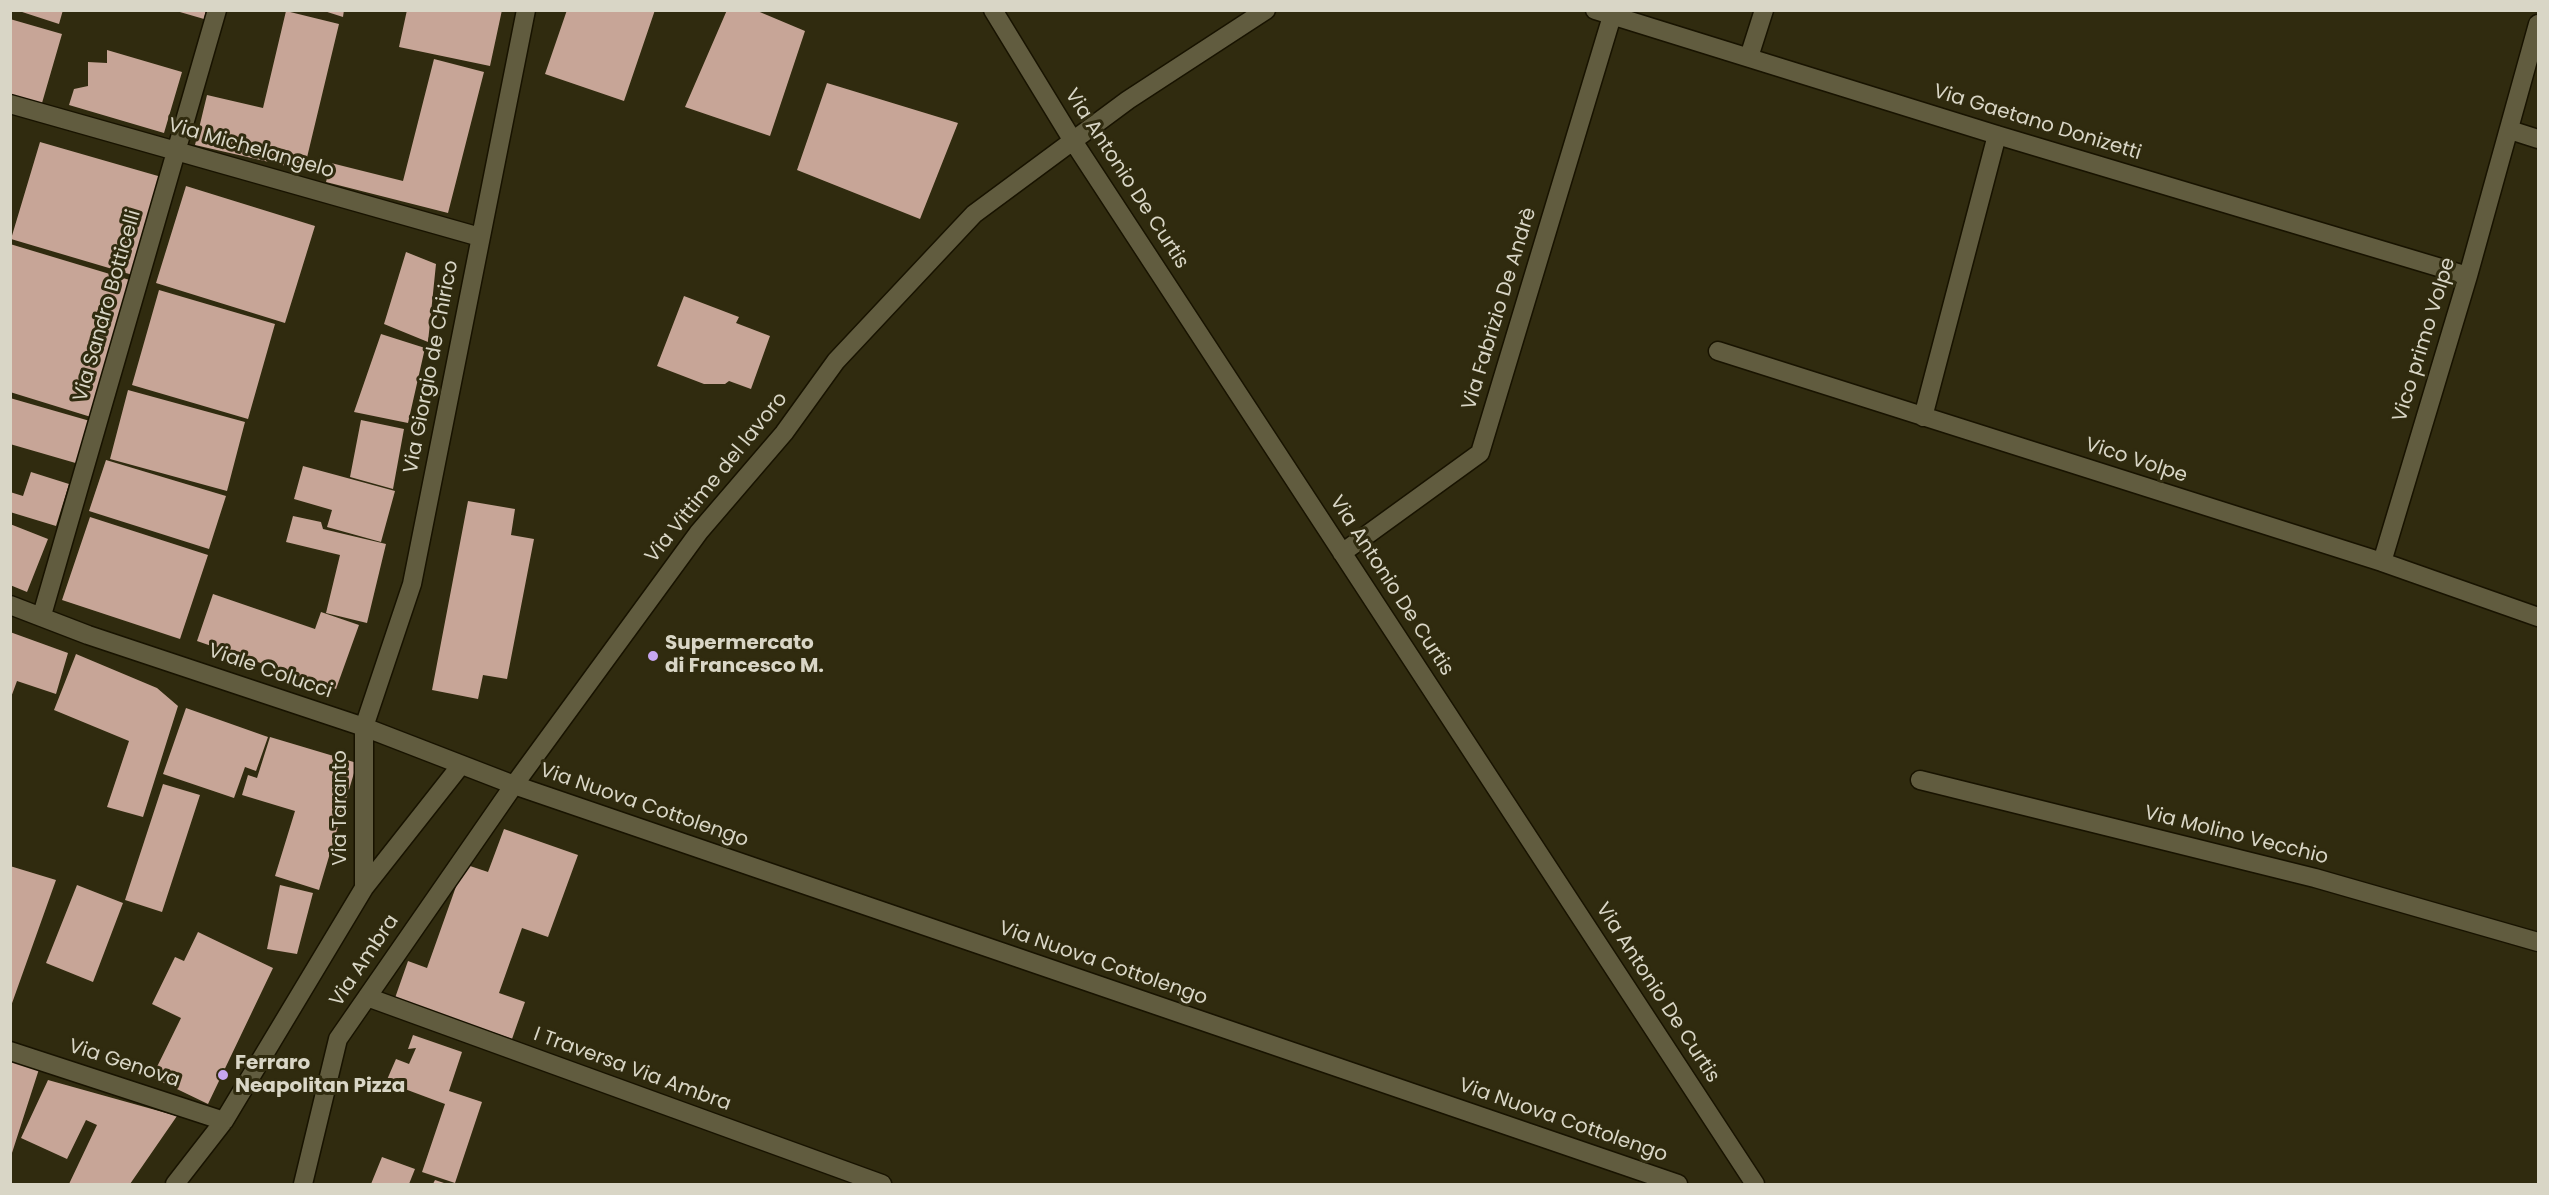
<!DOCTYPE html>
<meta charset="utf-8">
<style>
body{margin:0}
#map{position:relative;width:2549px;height:1195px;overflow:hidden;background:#302b0f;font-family:Poppins,sans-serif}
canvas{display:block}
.frame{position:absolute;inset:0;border:12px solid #d9d6c6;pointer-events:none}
</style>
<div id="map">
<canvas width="2549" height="1195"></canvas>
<div class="frame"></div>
</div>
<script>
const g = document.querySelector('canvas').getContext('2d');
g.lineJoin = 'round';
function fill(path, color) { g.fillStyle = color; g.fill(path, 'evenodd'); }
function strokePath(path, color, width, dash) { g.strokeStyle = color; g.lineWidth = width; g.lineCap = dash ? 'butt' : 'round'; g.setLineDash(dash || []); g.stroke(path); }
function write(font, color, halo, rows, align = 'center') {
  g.font = font + ' Poppins,sans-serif'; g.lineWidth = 6; g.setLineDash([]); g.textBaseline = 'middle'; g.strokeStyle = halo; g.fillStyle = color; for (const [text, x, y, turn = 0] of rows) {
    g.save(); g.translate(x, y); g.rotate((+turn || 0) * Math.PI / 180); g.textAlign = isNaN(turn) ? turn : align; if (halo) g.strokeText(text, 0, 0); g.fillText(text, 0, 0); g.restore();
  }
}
fill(new Path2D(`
 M16 10H63L59 24Z
 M173 10H206L204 19Z
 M321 10H344L343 17Z
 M407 10H502L490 66 399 47Z
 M567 10H655L624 101 545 74Z
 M727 10H755L805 31 770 136 685 107Z
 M286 11 339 24 304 170 195 145 207 95 263 108Z
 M10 19 62 34 42 103 10 94Z
 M107 50 182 72 164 133 69 105 74 89 88 86V62L107 63Z
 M434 59 484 72 448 213 326 182 331 163 403 181Z
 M827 83 958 123 920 219 797 170Z
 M40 142 165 178 136 276 11 239Z
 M186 186 315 226 285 323 156 283Z
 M10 244 133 281 91 417 10 392Z
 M406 252 436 264 428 342 384 324Z
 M159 290 275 324 248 419 132 385Z
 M684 296 739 317 736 323 770 336 751 389 729 381 725 384H704L657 366Z
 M381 334 425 348 408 423 354 412Z
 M128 390 245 422 227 491 110 459Z
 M10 398 90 421 79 464 10 444Z
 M361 420 404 429 393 489 350 477Z
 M106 460 226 496 209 549 89 511Z
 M303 466 395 491 381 542 327 527 332 510 294 499Z
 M31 472 69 484 56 526 10 512V492L23 496Z
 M468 501 515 509 511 535 534 539 507 679 483 675 478 699 432 690Z
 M293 516 321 522 323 529 386 544 367 623 326 613 340 555 286 542Z
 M90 517 208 555 180 639 62 600Z
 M10 524 48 539 27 592 10 585Z
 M213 594 315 629 321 612 359 625 336 689 197 641Z
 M10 632 68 653 56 694 17 681 10 700Z
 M76 654 157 688 178 706 143 817 107 807 129 741 54 710Z
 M186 708 268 737 256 771 245 767 234 798 163 774Z
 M270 737 357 763 319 890 275 876 295 811 242 795 248 775 257 778Z
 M163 784 200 795 162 912 125 900Z
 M504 829 578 855 548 937 522 928 499 993 525 1002 512 1039 395 998 408 961 427 968 464 864 488 872Z
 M10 866 56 880 11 1006H10Z
 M77 885 123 903 93 982 46 963Z
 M280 885 313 893 297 954 267 949Z
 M198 932 273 968 208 1104 152 1077 181 1018 152 1004 175 957 184 961Z
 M413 1035 462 1052 449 1091 482 1102 455 1183 422 1172 445 1104 386 1082 396 1059 409 1064 416 1048 408 1049Z
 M10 1056 40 1066 11 1156H10Z
 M48 1080 177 1116 130 1184H69L97 1125 86 1120 67 1159 21 1138Z
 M382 1157 415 1169 409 1184H371Z
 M435 1180 447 1184H433Z`), '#c7a597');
const minor = new Path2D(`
 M993 10 1073 141 1755 1184
 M1595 10 1997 135 2468 276
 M1749 57 1764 10
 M10 104 480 237
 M2510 130 2538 139
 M1718 351 2382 562 2538 617
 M1923 417 1997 135
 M1342 553 1480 453 1612 16
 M2382 562 2468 276 2538 24
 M10 605 88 635 364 727 514 785 1678 1184
 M42 615 217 10
 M364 727 412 584 526 10
 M364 727V888
 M1920 780 2315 878 2538 942
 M367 997 882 1184
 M10 1051 224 1121
 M175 1184 224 1121 364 888 461 765
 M303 1184 338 1039 514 785 699 532 784 433 836 361 974 214 1128 100 1266 10`);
strokePath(minor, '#181300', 21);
strokePath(minor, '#615c3f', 18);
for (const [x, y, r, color] of [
 [653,656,6,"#c6a6f0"],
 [223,1075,6,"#c6a6f0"]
]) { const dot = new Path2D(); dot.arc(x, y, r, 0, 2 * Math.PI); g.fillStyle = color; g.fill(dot); strokePath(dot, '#302b0f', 2); }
write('20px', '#d9d6c6', '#302b0f', [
 ["Via Gaetano Donizetti",2037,123,17],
 ["Via Michelangelo",251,149,16],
 ["Via Antonio De Curtis",1126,179,57],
 ["Via Sandro Botticelli",108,306,-74],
 ["Via Fabrizio De Andrè",1500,309,-73],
 ["Vico primo Volpe",2425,340,-73],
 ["Via Giorgio de Chirico",432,367,-79],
 ["Vico Volpe",2136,461,18],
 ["Via Vittime del lavoro",717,478,-51],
 ["Via Antonio De Curtis",1391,586,57],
 ["Viale Colucci",270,672,19],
 ["Via Nuova Cottolengo",644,806,19],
 ["Via Taranto",341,808,-90],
 ["Via Molino Vecchio",2236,836,14],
 ["Via Ambra",365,961,-56],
 ["Via Nuova Cottolengo",1103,964,19],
 ["Via Antonio De Curtis",1657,993,57],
 ["Via Genova",124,1064,18],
 ["I Traversa Via Ambra",632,1070,20],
 ["Via Nuova Cottolengo",1563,1121,19]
]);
write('bold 20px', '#d9d6c6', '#302b0f', [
 ["Supermercato",665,644],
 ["di Francesco M.",665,667],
 ["Ferraro",235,1064],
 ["Neapolitan Pizza",235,1087]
], 'left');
</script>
